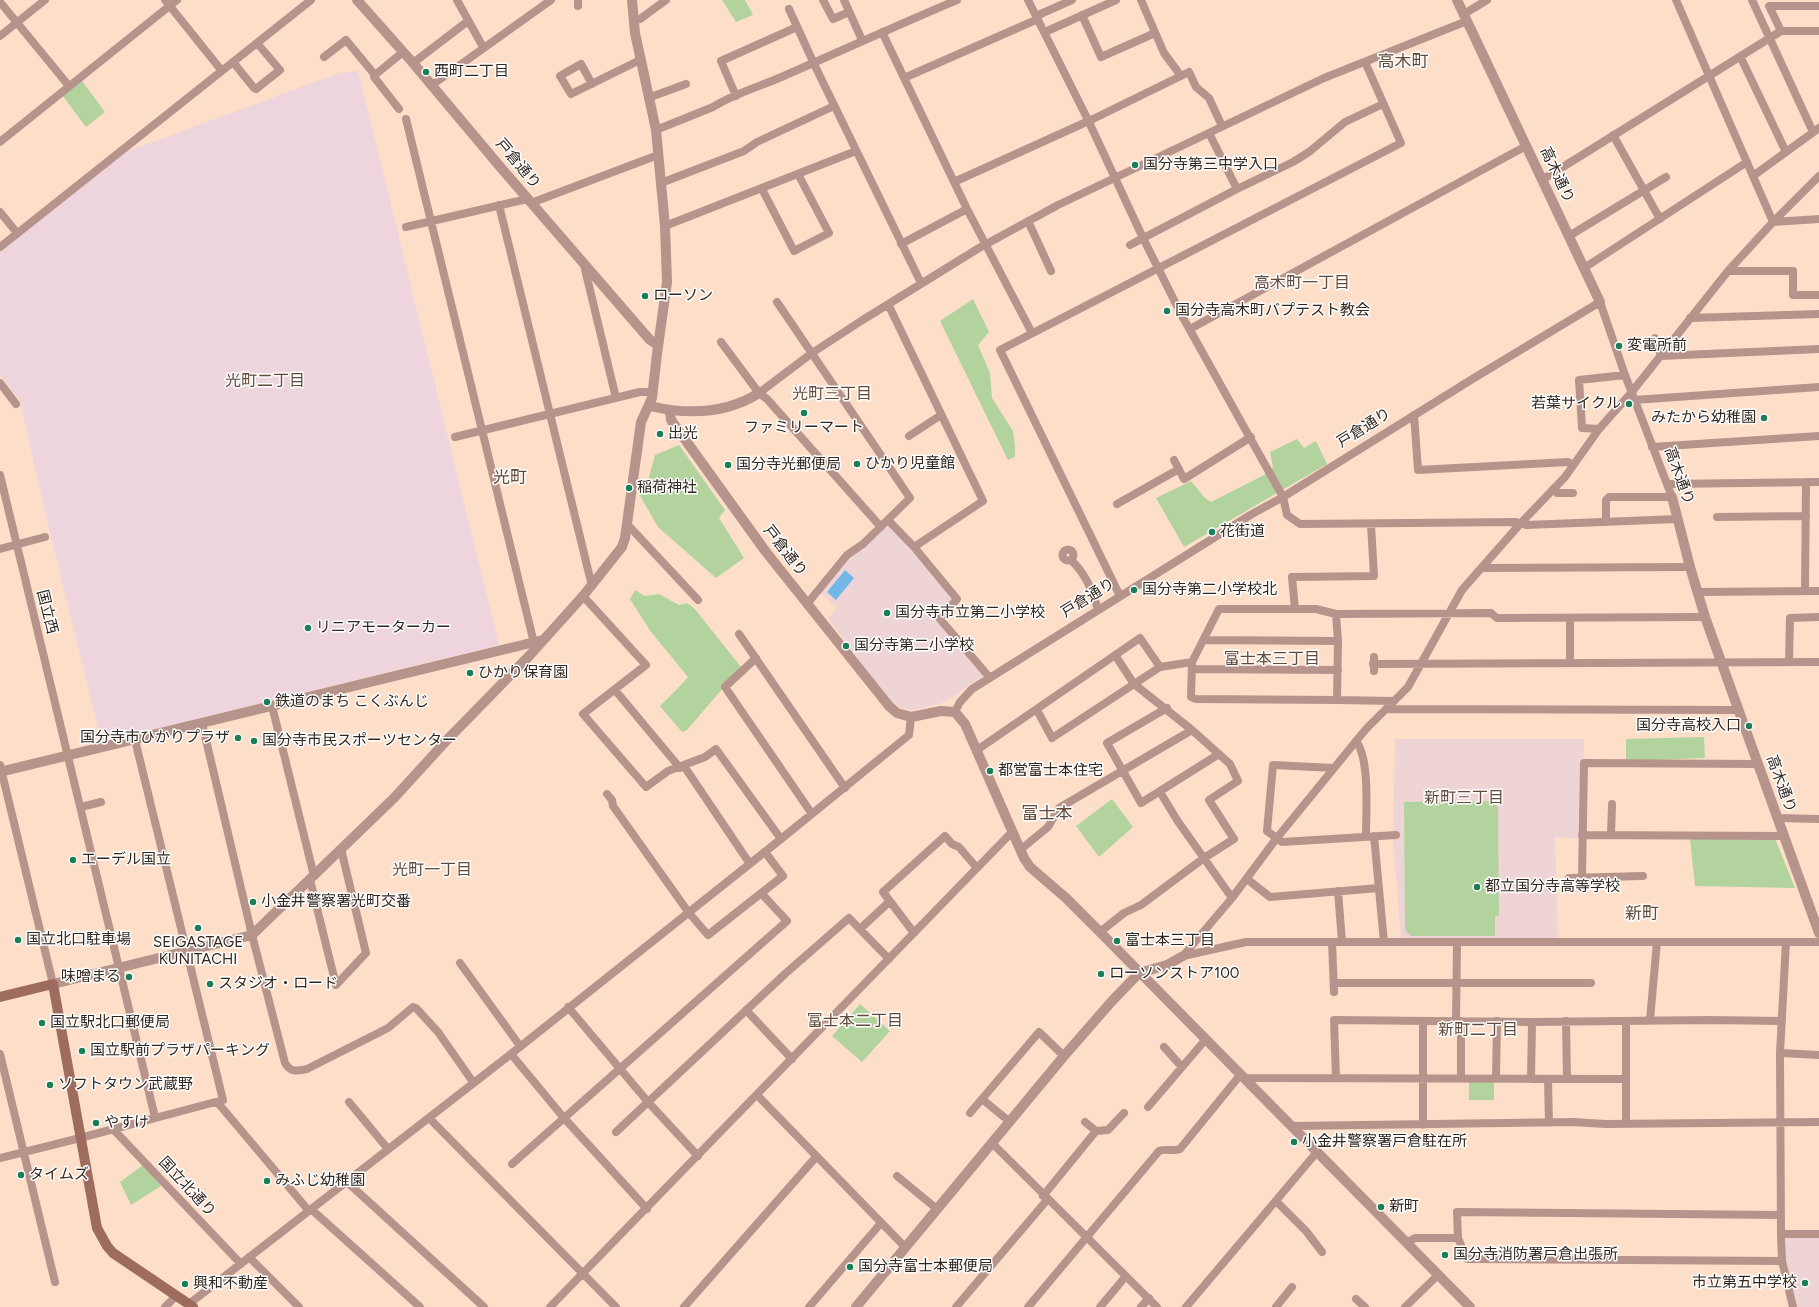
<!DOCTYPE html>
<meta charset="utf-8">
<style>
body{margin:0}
canvas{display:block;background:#fddfc9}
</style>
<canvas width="1819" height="1307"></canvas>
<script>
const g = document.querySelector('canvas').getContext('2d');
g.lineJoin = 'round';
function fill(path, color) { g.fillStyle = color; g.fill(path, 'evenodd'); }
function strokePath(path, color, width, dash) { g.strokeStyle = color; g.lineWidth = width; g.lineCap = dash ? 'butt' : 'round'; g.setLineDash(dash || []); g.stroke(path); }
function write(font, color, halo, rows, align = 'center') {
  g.font = font + ' Figtree,"Noto Sans JP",sans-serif'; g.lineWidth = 3; g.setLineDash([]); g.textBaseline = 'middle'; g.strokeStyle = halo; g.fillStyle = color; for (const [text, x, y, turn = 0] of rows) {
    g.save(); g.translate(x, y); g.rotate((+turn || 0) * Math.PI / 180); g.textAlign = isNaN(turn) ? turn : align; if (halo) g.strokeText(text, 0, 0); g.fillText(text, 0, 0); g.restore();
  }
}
fill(new Path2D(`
 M358 71 499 645 102 742 51 537 20 401 0 375V251L126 152 339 73Z`), '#edd4dd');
fill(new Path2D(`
 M889 525 954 599 936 619 983 676 945 702 920 709 910 710 901 708 887 698 828 618 837 608 820 592 850 557Z
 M1395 739H1584L1582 839 1555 837 1558 939H1401L1393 839Z
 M1786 1237H1819V1307H1796L1785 1260Z`), '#efd4d5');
fill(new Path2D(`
 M722 0H745L753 15 736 22Z
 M82 81 105 112 86 127 62 95Z
 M973 299 989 332 978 345 990 373 992 398 1013 431 1015 447V457L1008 460 940 321Z
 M1297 439 1304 448 1316 441 1327 464 1184 547 1156 498 1191 481 1205 498 1211 502 1264 475 1273 467 1270 452Z
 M679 445 725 510 719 518 744 558 716 578 658 527 639 494 647 484 655 455Z
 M635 590 645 596 659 594 679 605 687 603 694 608 741 667 687 730 682 732 660 706 681 685 688 677 651 632 630 599Z
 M1704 737 1705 758 1626 761V739Z
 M1112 799 1133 827 1099 857 1076 826Z
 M1492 801 1498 807 1499 916H1495V936H1411L1405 930 1404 802Z
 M1774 836 1795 888 1695 886 1690 839Z
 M860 1004 890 1031 862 1062 832 1036Z
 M1469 1079H1494V1100H1469Z
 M143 1165 161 1186 131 1205 120 1182Z`), '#b2d39e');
fill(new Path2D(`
 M845 570 854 578 836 600 827 592Z`), '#72b7e5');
strokePath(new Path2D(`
 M165 0 222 71
 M457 0 483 47
 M578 0V6
 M823 0 833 19 849 12
 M844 0 862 40
 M1028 0 1088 120 1143 238 1181 314 1283 497 1287 515 1300 524 1516 522 1526 525 1678 519
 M1141 0 1164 53 1181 76
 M1676 0 1773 222
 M1752 0 1813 132
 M0 2 69 86
 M789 9 815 66 921 283
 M1464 14 1487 0
 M1082 15 1101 57 1155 33
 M1036 16 1072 0
 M633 20 640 19 666 0
 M1781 31 1769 6H1819
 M882 32 967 209 1032 333
 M1045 32 1116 0
 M0 36 45 0
 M1740 56 1786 152
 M324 57 346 40 375 75 403 52
 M233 62 254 88 256 89 280 70 257 43
 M413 63 468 21
 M375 75 374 77 399 109
 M904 78 1038 19
 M592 84 581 64 560 76 571 94 640 60
 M432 85 551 0
 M736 96 721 61 797 27
 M648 98 686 84
 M406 119 534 643
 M656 130 713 107C735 93 762 86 786 75 843 50 900 24 957 0
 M1209 133 1237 189
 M1613 135 1660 219
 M0 142 177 0
 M1753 176 1819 128
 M1542 180 1781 31H1819
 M954 182 1093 119 1189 72 1196 87 1209 98 1222 126
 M661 183 744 151 757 142 834 106
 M762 189 794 251 829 233 798 174
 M531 203 658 155
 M499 205 592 586
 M0 212 17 233
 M1028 221 1051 271
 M1773 222 1819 219
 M665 226 856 151
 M406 227 527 199
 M1569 236 1666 177
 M901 244 967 209
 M1130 245 1237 189 1293 162 1309 152 1345 122 1383 104
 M0 247 311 0
 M584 265 616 398
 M1584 268 1747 162
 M1728 271H1793V295H1819
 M777 302 910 498 863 544 847 555 807 604
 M888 304 983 501 914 547
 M1690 318 1819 314
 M1190 329 1526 146
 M1655 338 1661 356
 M721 342 759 393 767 399 881 527
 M1661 356 1819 349
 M0 383 16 404
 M759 393 812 353 861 321 979 248 1058 205 1324 78 1467 21
 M1634 400 1819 387
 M1414 415 1418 470 1568 462 1573 465
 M1599 429 1582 428 1579 380 1625 375
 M909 436 941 415
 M455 437 640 392H653
 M1652 447 1819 436
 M1174 460 1184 479 1251 437
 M0 475 155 1117
 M1667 484 1819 482
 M1553 489 1557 493H1573
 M1117 504 1179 469
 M1717 517 1806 516
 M888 520 914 547 957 599 940 619 990 678
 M627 524 698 600
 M0 549 45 537
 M1062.5 555a5.5 5.5 0 1 1 11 0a5.5 5.5 0 1 1-11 0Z
 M1071 560C1085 573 1093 591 1098 610
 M1482 568 1690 567
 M1805 591 1806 482
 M1697 592 1819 591
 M583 596 646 665 583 714 646 787 668 771 705 757 716 749 781 839
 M1120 596 1000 350 1401 143 1365 62
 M1295 609 1292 577 1374 576 1371 524
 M1336 614 1338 641 1337 700 1394 701
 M739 634 845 788
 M1204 640 1338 641
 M1374 657V671
 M756 658 725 687 812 814
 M1789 661 1790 618 1819 617
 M1570 663V618
 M1373 664 1819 662
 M1192 669 1338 670
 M615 690 680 768
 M1337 700 1196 699 1191 697 1192 662 1219 609H1316L1336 614 1491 613 1497 618 1705 617
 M272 706 314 876
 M1167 708 1107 743 1141 803 1219 754
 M1386 709 1739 710
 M1037 710 1052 738 1160 667 1192 662
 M955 712 960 702 972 689 1252 514 1283 497 1474 378 1600 302 1625 375 1672 497H1609L1606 500V522
 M202 723 252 935 285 1063C291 1073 297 1071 307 1069L388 1028 413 1007 416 1008 438 1032 473 1082
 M1356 741C1370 759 1366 812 1366 836
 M977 750 1140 638 1160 667
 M0 765 53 984
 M684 766 750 864
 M1334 768 1273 765 1267 831 1282 842 1396 835
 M1160 792 1177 820 1232 898
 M607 794 612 800 613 806 689 913 708 935 783 876 765 852
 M81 807 101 802
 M1778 818 1819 819
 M1582 835 1784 836
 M1611 835 1612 804
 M1374 836 1384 942
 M1020 850 1048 827 1059 808 1192 730
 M1582 877 1584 763 1758 764
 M1569 878 1643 876
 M1247 879 1270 897 1379 888
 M310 880 336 985 366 953 341 849
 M1338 891 1342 942
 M860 929 889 902
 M1100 932 1124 913 1141 905 1204 858 1234 839 1209 800 1238 781 1230 764 1192 730 1134 684 1115 655
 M914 933 883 892 945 836 952 844 959 847 977 868
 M1332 942 1334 992
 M1786 942 1780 1053 1781 1234 1782 1261 1793 1307
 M1183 956 1232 898 1276 839 1366 729 1408 687 1462 590 1520 524 1565 477 1599 429 1631 393 1728 271 1773 222 1819 176
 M1183 956 1246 942H1819
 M460 963 520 1046
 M1334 983H1591
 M568 1007 648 1102 698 1156
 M746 1010 792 1059
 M1650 1020 1657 942
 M1423 1021V1125
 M1456 1021 1457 942
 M1566 1021 1567 1079
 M1626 1021V1124
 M1164 1047 1182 1067
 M1780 1053 1819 1055
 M0 1054 55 1282
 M511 1054 564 1118 647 1209
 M1245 1078 1626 1079
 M1336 1078 1334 1020 1532 1022 1709 1020 1782 1021
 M1461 1078V1021
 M1496 1078 1497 1021
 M1531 1079 1532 1022
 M1548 1079 1549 1123
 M757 1095 905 1247
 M982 1099 1010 1122
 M349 1102 388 1149
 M218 1103 309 1211
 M1148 1107 1206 1039
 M970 1113 1039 1032 1064 1056
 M429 1118 616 1307
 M1085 1122 1096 1131
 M1292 1126 1574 1122 1605 1124 1819 1122
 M113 1129 241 1264
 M616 1132 786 973 849 918 889 959
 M992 1143 1157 1307
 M0 1158 80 1138 223 1100 135 740
 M512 1164 787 921 761 893
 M897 1176 937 1209
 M346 1181 484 1307
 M1043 1196 1096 1131 1108 1130 1124 1113
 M1276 1201 1306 1231 1322 1252
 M311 1209 420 1307
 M1781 1234H1819
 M1458 1238 1467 1259 1782 1261
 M1406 1243 1415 1238H1458L1457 1212 1781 1215
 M249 1257 299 1307
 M1356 1299 1365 1307
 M189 1304 511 1054 781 839 909 735 911 717
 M165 1307 176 1296
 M550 1307 1012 832
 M684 1307 816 1157
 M809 1307 881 1223
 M956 1307 1047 1200
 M1028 1307 1159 1151C1166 1148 1173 1152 1180 1149L1241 1074
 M1100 1307 1126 1276
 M1141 1307 1149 1298
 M1186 1307 1317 1152
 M1276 1307 1292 1287
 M1405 1307 1438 1275`), '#b6948b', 8);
strokePath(new Path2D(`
 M357 0 413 63 502 169 650 340 658 345
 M1457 0 1600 302
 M650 406C688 415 726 414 759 393
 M670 411 671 420 766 552 889 706 897 713 911 717 941 711 955 712 965 724 1024 858 1030 867 1066 898 1100 932 1470 1307
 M1672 497 1690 567 1705 617 1819 933
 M0 772 543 640
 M53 984 252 935 394 798 447 740 530 655 583 596 622 547 625 538 641 422 652 398 657 354 667 282 665 226 656 130 635 33 632 0
 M856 1307 1064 1056 1112 1001 1139 973 1167 965 1183 956`), '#b6948b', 10);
strokePath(new Path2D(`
 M0 997 53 984 97 1228 107 1246 113 1253 193 1307`), '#9d6c5f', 10);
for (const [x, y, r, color] of [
 [426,72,4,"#1a7f59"],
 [1135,165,4,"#1a7f59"],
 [645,296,4,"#1a7f59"],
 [1167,311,4,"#1a7f59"],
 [1619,346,4,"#1a7f59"],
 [1629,404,4,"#1a7f59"],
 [804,413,4,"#1a7f59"],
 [1764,418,4,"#1a7f59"],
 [660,434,4,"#1a7f59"],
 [857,464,4,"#1a7f59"],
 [728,465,4,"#1a7f59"],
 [629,488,4,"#1a7f59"],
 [1212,532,4,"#1a7f59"],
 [1134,590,4,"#1a7f59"],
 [887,613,4,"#1a7f59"],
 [308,628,4,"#1a7f59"],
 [846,646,4,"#1a7f59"],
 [470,673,4,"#1a7f59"],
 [267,702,4,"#1a7f59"],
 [1749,726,4,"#1a7f59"],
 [238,738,4,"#1a7f59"],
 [254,741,4,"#1a7f59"],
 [990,771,4,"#1a7f59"],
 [73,860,4,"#1a7f59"],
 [1477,887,4,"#1a7f59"],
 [253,902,4,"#1a7f59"],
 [198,928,4,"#1a7f59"],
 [18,940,4,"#1a7f59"],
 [1117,941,4,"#1a7f59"],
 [1101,974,4,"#1a7f59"],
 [129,977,4,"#1a7f59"],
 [210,984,4,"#1a7f59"],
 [42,1023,4,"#1a7f59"],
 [82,1051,4,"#1a7f59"],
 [50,1085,4,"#1a7f59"],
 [96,1123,4,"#1a7f59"],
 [1294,1142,4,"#1a7f59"],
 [21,1175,4,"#1a7f59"],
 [267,1181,4,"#1a7f59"],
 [1381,1207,4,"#1a7f59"],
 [1445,1255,4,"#1a7f59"],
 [850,1267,4,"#1a7f59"],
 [1805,1283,4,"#1a7f59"],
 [185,1284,4,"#1a7f59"]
]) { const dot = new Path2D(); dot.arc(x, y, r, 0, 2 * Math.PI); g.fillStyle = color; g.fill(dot); strokePath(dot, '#fff', 1.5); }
write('15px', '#32271f', '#fff', [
 ["西町二丁目",434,72],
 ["国分寺第三中学入口",1143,165],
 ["ローソン",653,296],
 ["国分寺高木町バプテスト教会",1175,311],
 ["変電所前",1627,346],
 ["若葉サイクル",1621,404,"right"],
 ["みたから幼稚園",1756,418,"right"],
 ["ファミリーマート",804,428,"center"],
 ["出光",668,434],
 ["ひかり児童館",865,464],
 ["国分寺光郵便局",736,465],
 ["稲荷神社",637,488],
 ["花街道",1220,532],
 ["国分寺第二小学校北",1142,590],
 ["国分寺市立第二小学校",895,613],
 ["リニアモーターカー",316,628],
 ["国分寺第二小学校",854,646],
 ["ひかり保育園",478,673],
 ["鉄道のまち こくぶんじ",275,702],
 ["国分寺高校入口",1741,726,"right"],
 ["国分寺市ひかりプラザ",230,738,"right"],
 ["国分寺市民スポーツセンター",262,741],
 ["都営富士本住宅",998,771],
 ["エーデル国立",81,860],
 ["都立国分寺高等学校",1485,887],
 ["小金井警察署光町交番",261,902],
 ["国立北口駐車場",26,940],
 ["富士本三丁目",1125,941],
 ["SEIGASTAGE",198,943,"center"],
 ["KUNITACHI",198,960,"center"],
 ["ローソンストア100",1109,974],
 ["味噌まる",121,977,"right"],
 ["スタジオ・ロード",218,984],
 ["国立駅北口郵便局",50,1023],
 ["国立駅前プラザパーキング",90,1051],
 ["ソフトタウン武蔵野",58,1085],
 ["やすけ",104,1123],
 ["小金井警察署戸倉駐在所",1302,1142],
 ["タイムズ",29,1175],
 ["みふじ幼稚園",275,1181],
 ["新町",1389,1207],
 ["国分寺消防署戸倉出張所",1453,1255],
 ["国分寺富士本郵便局",858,1267],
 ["市立第五中学校",1797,1283,"right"],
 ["興和不動産",193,1284]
], 'left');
write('15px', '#32271f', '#fff', [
 ["戸倉通り",518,164,50],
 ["高木通り",1557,175,65],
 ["戸倉通り",1364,428,-32],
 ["高木通り",1679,476,70],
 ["戸倉通り",785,551,52],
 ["戸倉通り",1088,598,-32],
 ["国立西",47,612,76],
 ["高木通り",1781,784,70],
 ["国立北通り",187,1187,47]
]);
write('16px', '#644b39', '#fff', [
 ["高木町一丁目",1302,283],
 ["光町二丁目",265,381],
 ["光町三丁目",832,394],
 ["富士本三丁目",1272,659],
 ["新町三丁目",1464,798],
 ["光町一丁目",432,870],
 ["富士本二丁目",855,1021],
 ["新町二丁目",1478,1030]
]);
write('17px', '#644b39', '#fff', [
 ["高木町",1403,62],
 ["光町",510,478],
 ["富士本",1047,814],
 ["新町",1642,914]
]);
</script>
